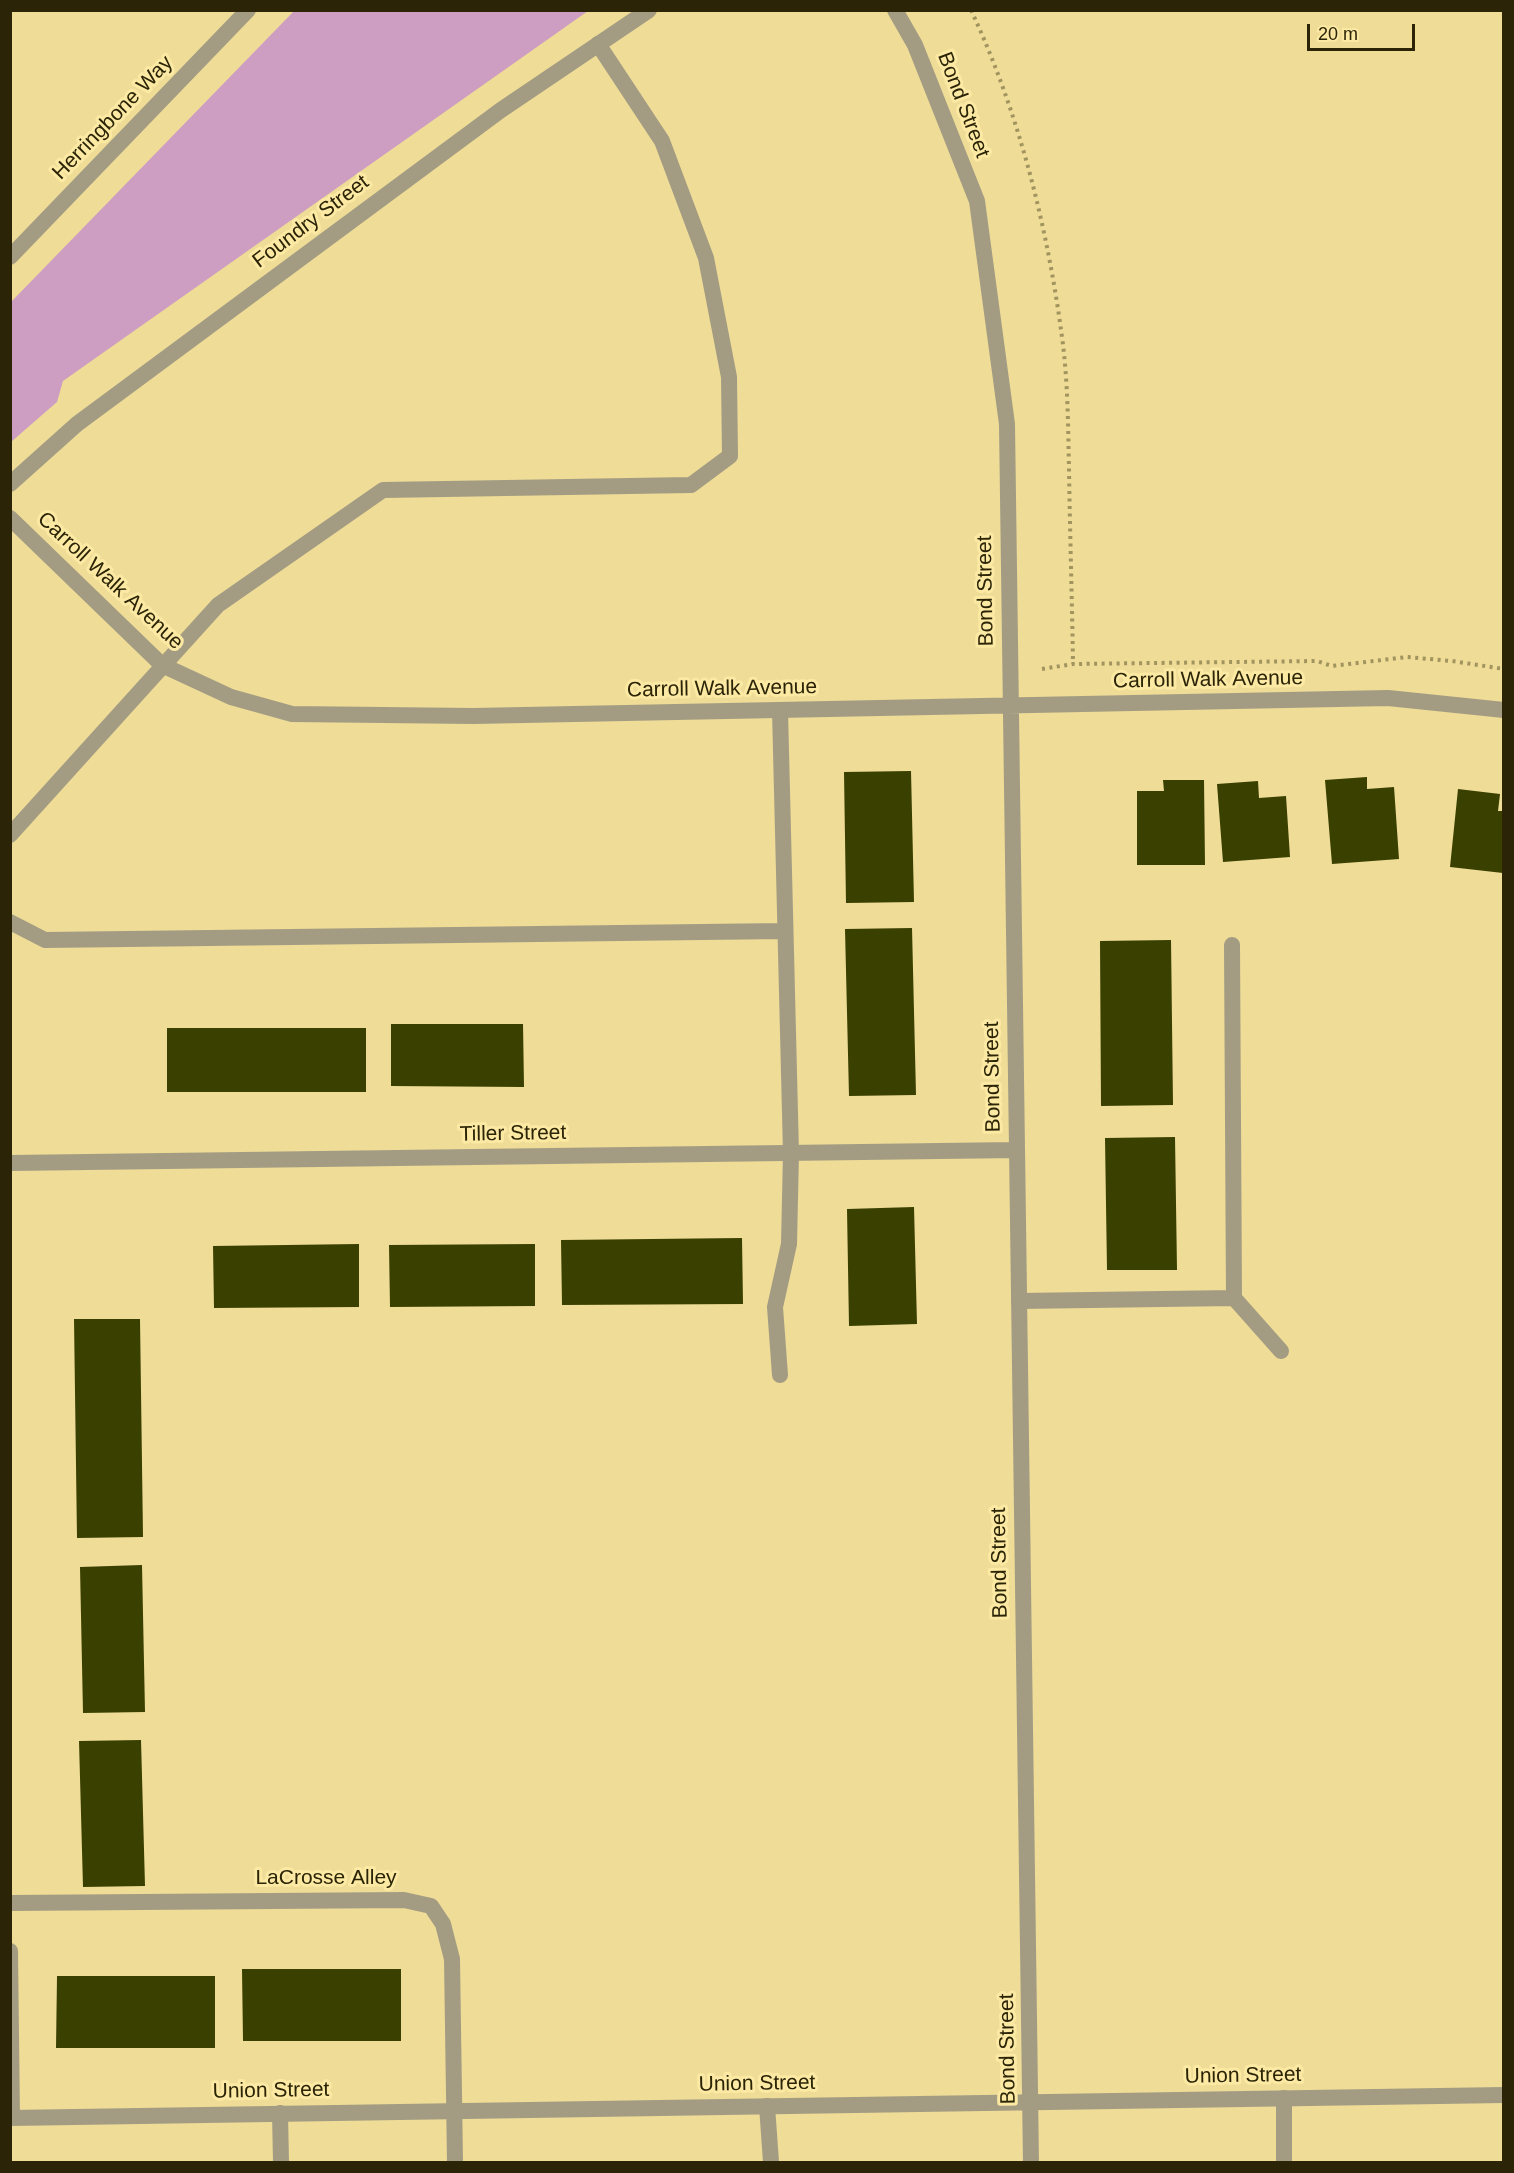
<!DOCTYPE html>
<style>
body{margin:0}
#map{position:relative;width:1514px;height:2173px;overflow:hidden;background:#eedc97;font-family:Helvetica,sans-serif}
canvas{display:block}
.frame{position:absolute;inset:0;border:12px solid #2b2407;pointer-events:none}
.scale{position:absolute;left:1307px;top:24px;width:108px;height:27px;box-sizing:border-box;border:3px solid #2b2407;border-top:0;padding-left:8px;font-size:18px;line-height:21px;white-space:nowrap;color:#2b2407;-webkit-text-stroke:4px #fce9a3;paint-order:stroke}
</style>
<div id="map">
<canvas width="1514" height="2173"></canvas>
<div class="frame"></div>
<div class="scale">20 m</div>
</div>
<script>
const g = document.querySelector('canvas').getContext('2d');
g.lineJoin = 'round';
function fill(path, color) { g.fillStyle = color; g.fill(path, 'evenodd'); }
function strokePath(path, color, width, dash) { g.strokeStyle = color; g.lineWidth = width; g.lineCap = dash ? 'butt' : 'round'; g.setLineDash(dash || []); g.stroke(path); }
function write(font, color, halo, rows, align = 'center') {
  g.font = font + ' Helvetica,sans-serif'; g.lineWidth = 6; g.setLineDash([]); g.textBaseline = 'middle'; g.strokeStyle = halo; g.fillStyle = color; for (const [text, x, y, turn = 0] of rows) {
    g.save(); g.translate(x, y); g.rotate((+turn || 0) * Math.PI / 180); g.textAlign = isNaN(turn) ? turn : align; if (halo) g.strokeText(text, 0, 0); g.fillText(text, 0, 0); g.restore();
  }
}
fill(new Path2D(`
 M294 11H588L63 381 57 402 11 442V302Z`), '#ce9ec2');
fill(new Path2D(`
 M911 771 914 902 846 903 844 772Z
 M1367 777V789L1394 787 1399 859 1332 864 1325 780Z
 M1163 780H1204L1205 865H1137V791H1164Z
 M1258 781 1259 798 1286 796 1290 857 1223 862 1217 784Z
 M1458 789 1500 794 1498 811H1503V873L1450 867Z
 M912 928 916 1095 849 1096 845 929Z
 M1171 940 1173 1105 1101 1106 1100 941Z
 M391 1024H523L524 1087 391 1086Z
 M167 1028H366V1092H167Z
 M1175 1137 1177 1270H1107L1105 1138Z
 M914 1207 917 1324 849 1326 847 1209Z
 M742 1238 743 1304 562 1305 561 1240Z
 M359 1244V1307L214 1308 213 1246Z
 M535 1244V1306L390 1307 389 1245Z
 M74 1319H140L143 1537 77 1538Z
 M142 1565 145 1712 83 1713 80 1567Z
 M141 1740 145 1886 83 1887 79 1741Z
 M242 1969H401V2041H243Z
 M57 1976H215V2048H56Z`), '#3a4000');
strokePath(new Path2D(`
 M971 10C1019 113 1047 225 1062 337 1068 381 1068 425 1069 469 1070 534 1072 599 1073 664
 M1042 669 1073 664 1317 661 1332 666 1407 657 1452 661 1504 669`), '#a2945f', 4, [3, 4.5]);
strokePath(new Path2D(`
 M780 711 791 1153 789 1244 775 1307 780 1375
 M10 835 218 605 383 490 691 485 730 456 729 377 706 258 662 141 598 44
 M10 922 45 940 785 931
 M1234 1298 1281 1351
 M1019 1301 1234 1298 1232 945
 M10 1903 404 1900 431 1906 443 1924 452 1959 455 2162
 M1284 2098V2162
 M767 2106 771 2162`), '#a39c83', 16);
strokePath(new Path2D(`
 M895 10 915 45 977 201 1007 424 1031 2162
 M10 257 248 10
 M10 484 77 424 501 110 649 10
 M10 518 162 665 231 697 292 714 473 716 1388 698 1504 710
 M10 1163 1017 1150
 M10 1951 12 2118
 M280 2113 281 2162
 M10 2118 1504 2095`), '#a39c83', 16);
write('21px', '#2b2407', '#fce9a3', [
 ["Bond Street",963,105,69],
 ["Herringbone Way",113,118,-46],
 ["Foundry Street",311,222,-37],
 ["Carroll Walk Avenue",110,581,43],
 ["Bond Street",986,591,-91],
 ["Carroll Walk Avenue",1208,680,-1],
 ["Carroll Walk Avenue",722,689,-1],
 ["Bond Street",993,1077,-91],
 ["Tiller Street",513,1134,-1],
 ["Bond Street",1000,1563,-91],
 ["LaCrosse Alley",326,1878],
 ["Bond Street",1008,2049,-91],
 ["Union Street",1243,2076,-1],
 ["Union Street",757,2084,-1],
 ["Union Street",271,2091,-1]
]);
</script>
